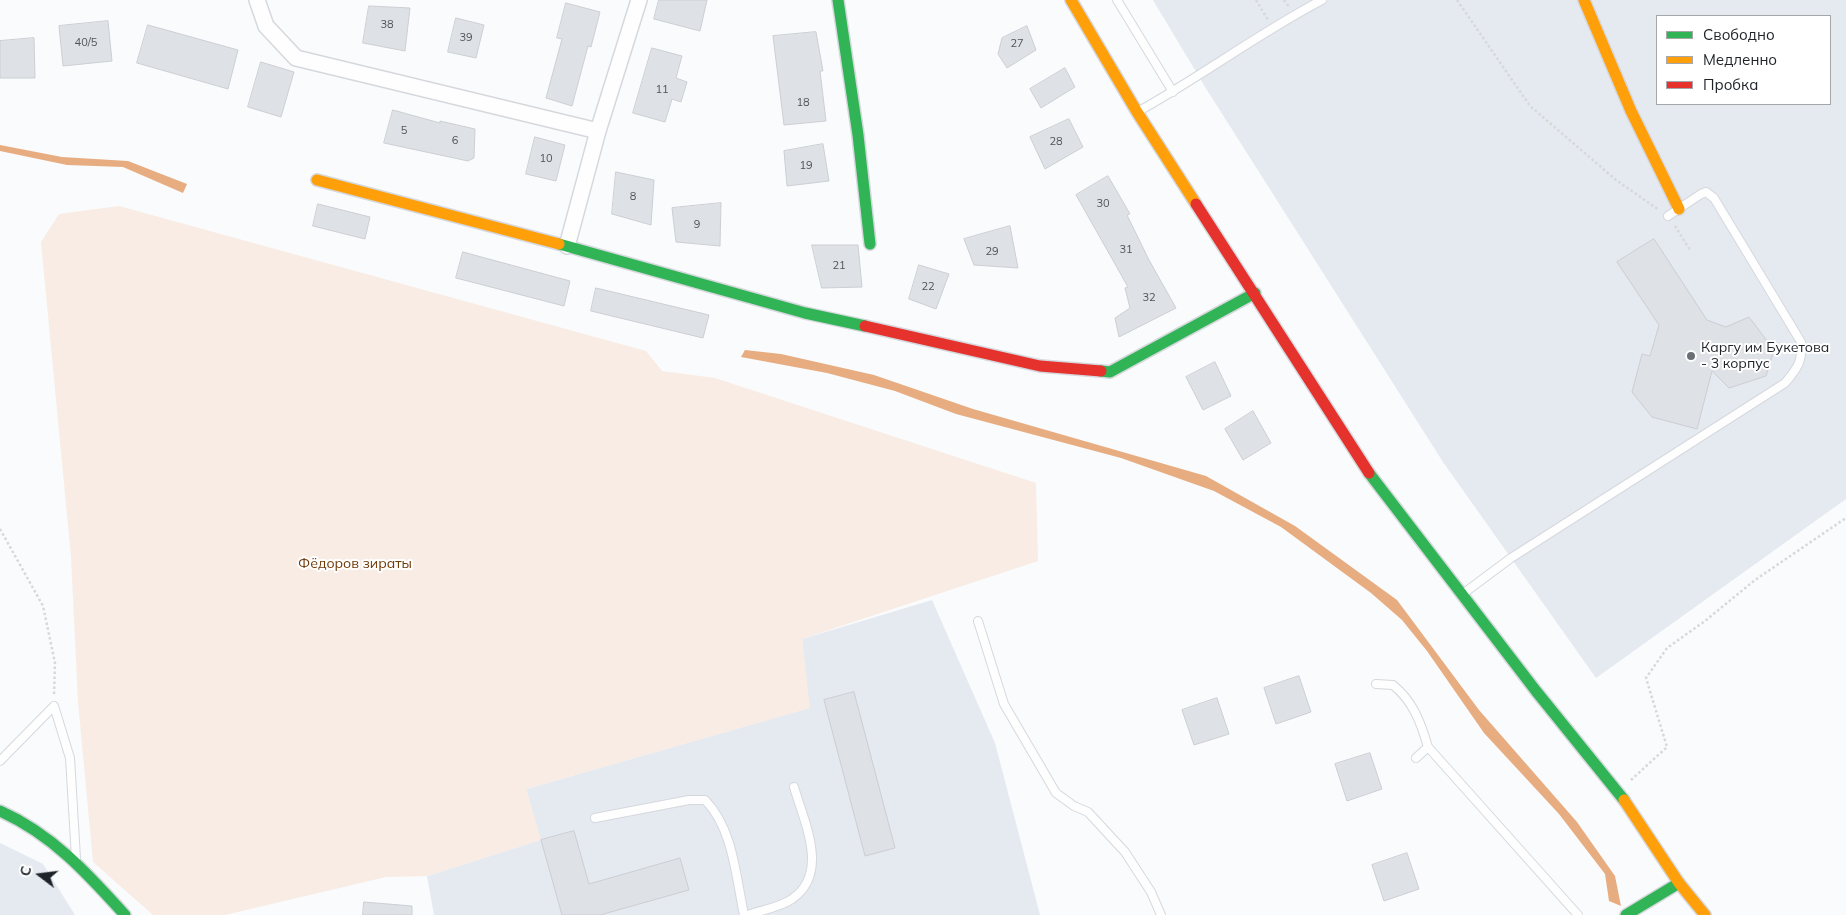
<!DOCTYPE html>
<meta charset="utf-8">
<style>
body{margin:0}
#map{position:relative;width:1846px;height:915px;overflow:hidden;background:#f9fbfd;font-family:Mulish,sans-serif}
canvas{display:block}
.legend{position:absolute;left:1656px;top:15px;width:175px;height:90px;box-sizing:border-box;background:#fff;border:1px solid #a5a7a9;margin:0;padding:6px 9px;list-style:none;font-size:15px;color:#1e2329}
.legend li{display:flex;align-items:center;gap:10px;height:25px}
.legend b{width:25px;border:1px solid #a5a7a9}
.north{position:absolute;left:15px;top:850px;width:50px;height:50px;-webkit-text-stroke:4px #fff;paint-order:stroke;rotate:285deg;font-size:14px;font-weight:700;line-height:20px;text-align:center;color:#1e2329}
.north::after{content:'';display:block;margin:auto;width:18px;height:22px;background:#1e2329;clip-path:polygon(50% 0,100% 100%,50% 72%,0 100%)}
</style>
<div id="map">
<canvas width="1846" height="915"></canvas>
<ul class="legend">
<li><b style="height:6px;background:#30b455"></b>Свободно</li>
<li><b style="height:6px;background:#ff9f0a"></b>Медленно</li>
<li><b style="height:6px;background:#e5322d"></b>Пробка</li>
</ul>
<div class="north">С</div>
</div>
<script>
const g = document.querySelector('canvas').getContext('2d');
g.lineJoin = 'round';
function fill(path, color) { g.fillStyle = color; g.fill(path, 'evenodd'); }
function strokePath(path, color, width, dash) { g.strokeStyle = color; g.lineWidth = width; g.lineCap = dash ? 'butt' : 'round'; g.setLineDash(dash || []); g.stroke(path); }
function write(font, color, halo, rows, align = 'center') {
  g.font = font + ' Mulish,sans-serif'; g.lineWidth = 4; g.setLineDash([]); g.textBaseline = 'middle'; g.strokeStyle = halo; g.fillStyle = color; for (const [text, x, y, turn = 0] of rows) {
    g.save(); g.translate(x, y); g.rotate((+turn || 0) * Math.PI / 180); g.textAlign = isNaN(turn) ? turn : align; if (halo) g.strokeText(text, 0, 0); g.fillText(text, 0, 0); g.restore();
  }
}
fill(new Path2D(`
 M1153 0H1846V499L1596 678 1443 462 1207 90ZM1657 16H1830V104H1657Z
 M932 600 995 743 1040 915H434L427 876 540 840 526 789 809 708 802 639Z
 M0 843 43 864 75 915H0Z`), '#e5eaf0');
fill(new Path2D(`
 M119 206 646 351 662 371 715 378 1036 483 1038 561 802 639 810 708 526 789 541 840 427 876 386 877 225 915H153L93 862 78 702 71 557 41 242 59 214Z`), '#f9ece4');
fill(new Path2D(`
 M0 145 62 157 128 161 187 184 183 193 123 167 67 165 0 151Z
 M745 350 781 354 874 375 973 409 1206 476 1295 526 1397 600 1479 710 1577 822 1615 876 1621 906 1609 901 1605 874 1559 814 1484 733 1427 651 1402 620 1371 593 1281 527 1214 491 1121 458 956 414 895 391 827 373 741 357Z`), '#e7ad81');
const building = new Path2D(`
 M659 0H707L700 31 654 19Z
 M566 3 600 12 591 47 588 46 572 106 546 98 562 39 557 38Z
 M369 6 410 8 405 51 363 43Z
 M456 18 484 25 476 58 448 52Z
 M108 21 112 61 63 66 59 26Z
 M148 25 238 50 228 89 137 63Z
 M1027 26 1036 50 1007 68 998 54 1002 38Z
 M816 32 823 71H820L826 121 784 125 773 36Z
 M34 38 35 78H0V41Z
 M652 48 682 56 676 78 687 82 681 102 672 99 665 122 633 113Z
 M261 62 294 72 281 117 248 107Z
 M1065 68 1075 87 1041 108 1030 89Z
 M393 110 440 123V121L475 129 474 158 468 161 384 143Z
 M1069 119 1083 147 1045 169 1030 137Z
 M535 137 565 145 556 181 526 174Z
 M823 144 829 181 787 186 784 151Z
 M616 172 654 180 651 225 612 214Z
 M1108 176 1130 214 1127 215 1149 260 1176 308 1119 337 1115 318 1130 308 1125 288 1128 287 1076 195Z
 M721 203 720 246 676 242 672 208Z
 M318 204 370 217 365 239 313 226Z
 M1010 226 1018 268 974 265 964 239Z
 M1654 239 1707 320 1726 327 1749 317 1774 350 1766 376 1729 388 1712 371 1697 429 1652 417 1632 392 1642 354 1650 356 1659 325 1617 262Z
 M812 245H858L862 287 822 288Z
 M463 252 570 281 564 306 456 278Z
 M919 265 949 274 936 309 909 299Z
 M596 288 709 315 703 338 591 311Z
 M1215 362 1231 396 1203 410 1186 377Z
 M1253 411 1271 443 1243 460 1225 429Z
 M1299 676 1311 712 1276 724 1264 688Z
 M854 692 895 848 865 856 824 700Z
 M1217 698 1229 734 1194 745 1182 710Z
 M1370 753 1382 789 1347 801 1335 764Z
 M574 831 589 884 680 858 689 890 600 915H562L541 840Z
 M1407 853 1419 889 1384 901 1372 865Z
 M364 902 412 906V915H363Z`);
fill(building, '#dee1e5');
strokePath(building, '#ccced3', 1);
const lane = new Path2D(`
 M1117 0 1173 92
 M1139 111C1202 76 1259 33 1322 0
 M1464 593 1511 558 1785 383C1797 369 1803 361 1801 342L1714 198 1706 192 1701 194 1668 216
 M978 621 1004 704 1056 793 1074 806 1088 812 1125 852 1151 892 1161 915
 M1376 684 1393 685C1413 701 1421 723 1428 747L1578 915
 M1416 758 1428 747
 M0 761 54 706 70 758 76 858
 M595 818 689 800H705C733 828 736 877 744 915
 M748 915C762 910 781 907 792 899 830 873 804 822 794 787`);
const street = new Path2D(`
 M257 0 266 26 296 58 598 131 639 0
 M567 246 598 131`);
const fast = new Path2D(`
 M838 0 858 135 870 244
 M559 244 805 313 865 326
 M1101 371 1110 372 1255 293
 M1369 473 1536 691 1624 800
 M0 811C52 834 88 874 125 915
 M1626 915 1679 883`);
const slow = new Path2D(`
 M1071 0 1137 112 1196 204
 M1584 0 1631 111 1679 209
 M317 180 559 244
 M1624 800 1679 883 1705 915`);
const jam = new Path2D(`
 M1196 204 1369 473
 M865 326 1040 366 1101 371`);
strokePath(lane, '#d5d8dd', 10);
strokePath(street, '#d5d8dd', 18);
strokePath(fast, '#d5d8dd', 14);
strokePath(slow, '#d5d8dd', 14);
strokePath(jam, '#d5d8dd', 14);
strokePath(new Path2D(`
 M1256 0 1268 20
 M1284 0 1289 7
 M1457 0 1530 106 1616 180 1659 210
 M1675 226 1690 250
 M0 529 43 606 55 663 54 695
 M1631 780 1667 747 1646 678 1667 648 1705 621 1755 580 1846 518`), '#d7d8d8', 2.5, [2.5, 2.5]);
strokePath(lane, '#fefeff', 8);
strokePath(street, '#fefeff', 15);
strokePath(fast, '#30b455', 11);
strokePath(slow, '#ff9f0a', 11);
strokePath(jam, '#e5322d', 11);
for (const [x, y, r, color] of [
 [1691,356,5,"#6b6f73"]
]) { const dot = new Path2D(); dot.arc(x, y, r, 0, 2 * Math.PI); g.fillStyle = color; g.fill(dot); strokePath(dot, '#fff', 2); }
write('11px', '#4f5459', null, [
 ["38",387,25],
 ["39",466,38],
 ["40/5",86,43],
 ["27",1017,44],
 ["11",662,90],
 ["18",803,103],
 ["5",404,131],
 ["6",455,141],
 ["28",1056,142],
 ["10",546,159],
 ["19",806,166],
 ["8",633,197],
 ["30",1103,204],
 ["9",697,225],
 ["31",1126,250],
 ["29",992,252],
 ["21",839,266],
 ["22",928,287],
 ["32",1149,298]
]);
write('14px', '#1e2329', '#fff', [
 ["Каргу им Букетова",1701,348],
 ["- 3 корпус",1701,364]
], 'left');
write('14px', '#713a09', '#fff', [
 ["Фёдоров зираты",355,564]
]);
</script>
